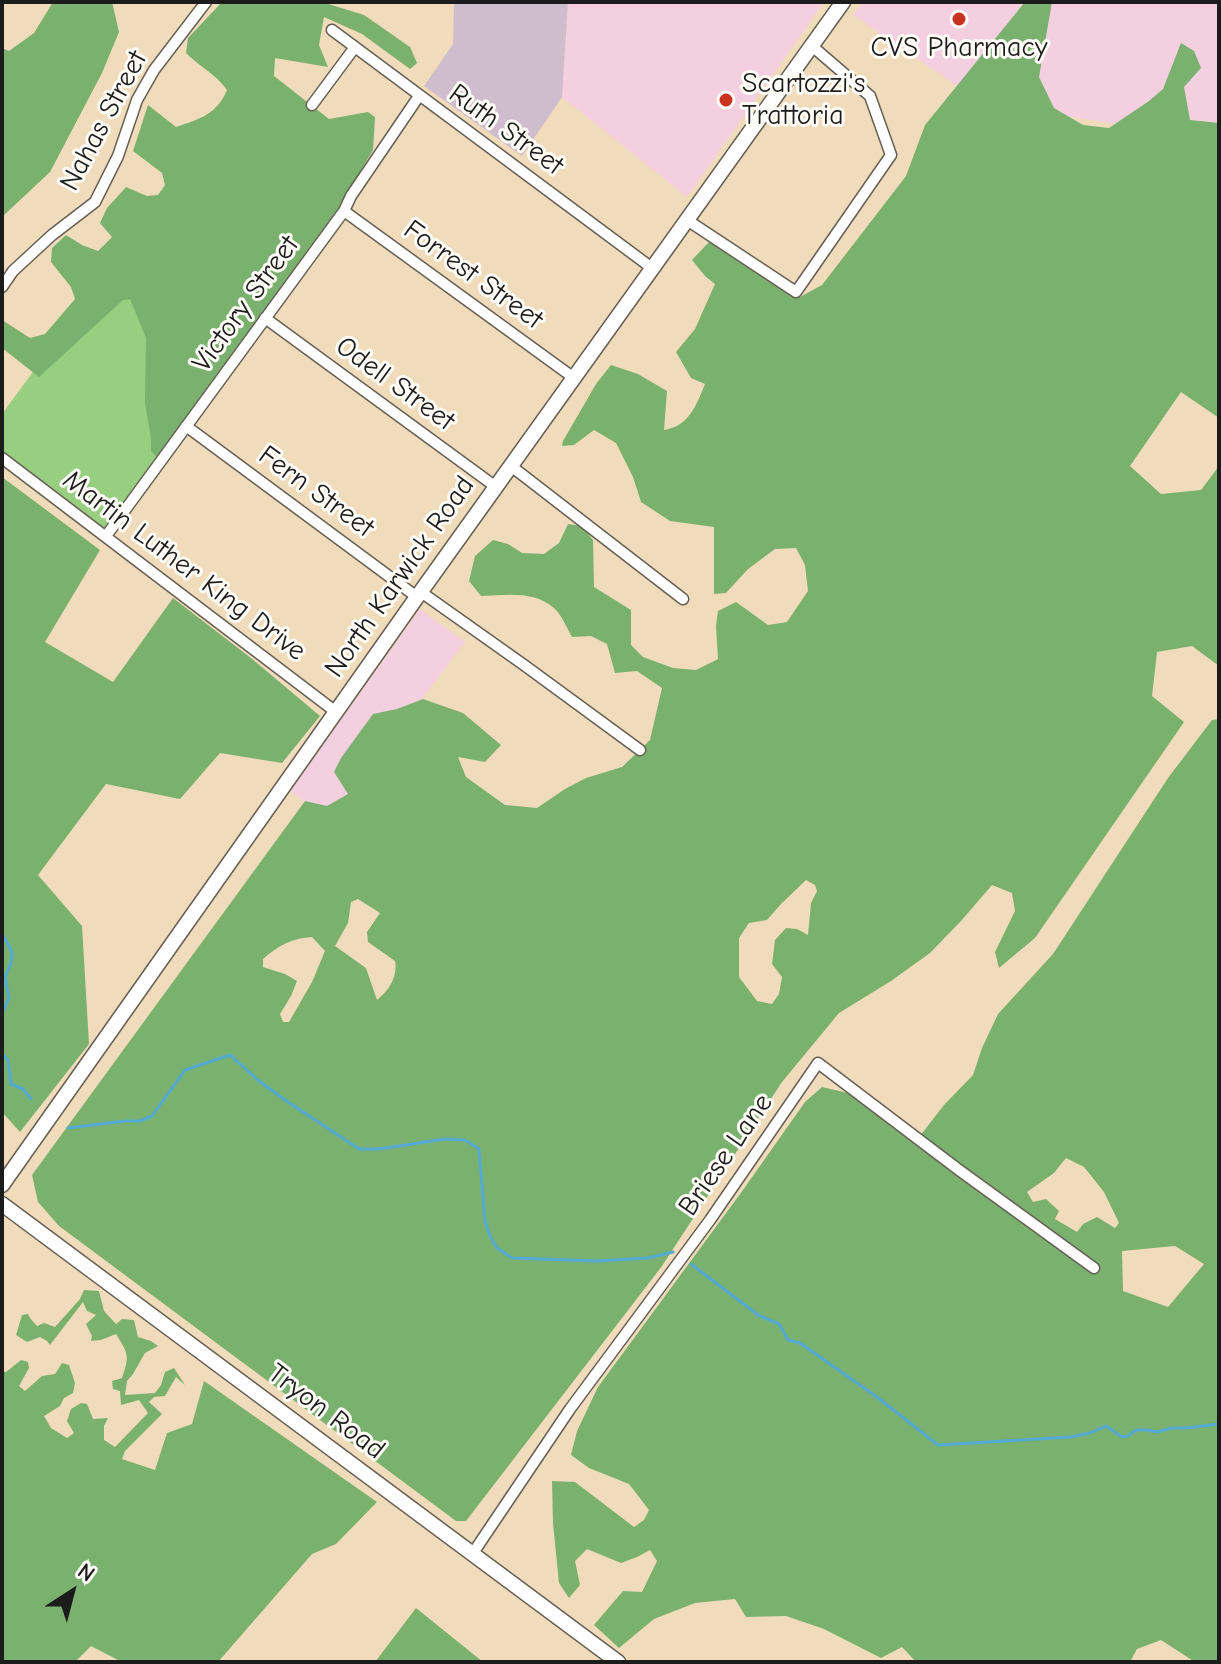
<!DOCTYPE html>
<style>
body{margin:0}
#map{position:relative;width:1221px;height:1664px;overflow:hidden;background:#f0dcbb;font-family:"Comic Neue",sans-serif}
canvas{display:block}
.frame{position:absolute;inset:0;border:4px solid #1c1c1c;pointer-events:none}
.north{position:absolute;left:32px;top:1552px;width:80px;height:80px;-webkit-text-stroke:6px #fdfcf7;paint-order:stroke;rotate:36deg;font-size:22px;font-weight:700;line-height:32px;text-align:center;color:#1c1c1c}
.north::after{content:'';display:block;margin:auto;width:28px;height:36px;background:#1c1c1c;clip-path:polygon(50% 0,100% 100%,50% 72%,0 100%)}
</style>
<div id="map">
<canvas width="1221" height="1664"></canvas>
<div class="frame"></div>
<div class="north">N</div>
</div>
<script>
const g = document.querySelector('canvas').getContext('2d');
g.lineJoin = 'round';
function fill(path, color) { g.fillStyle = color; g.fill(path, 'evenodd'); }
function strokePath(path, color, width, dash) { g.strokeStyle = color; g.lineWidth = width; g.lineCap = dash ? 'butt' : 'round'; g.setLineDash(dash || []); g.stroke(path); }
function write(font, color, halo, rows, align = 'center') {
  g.font = font + ' "Comic Neue",sans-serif'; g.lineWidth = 6; g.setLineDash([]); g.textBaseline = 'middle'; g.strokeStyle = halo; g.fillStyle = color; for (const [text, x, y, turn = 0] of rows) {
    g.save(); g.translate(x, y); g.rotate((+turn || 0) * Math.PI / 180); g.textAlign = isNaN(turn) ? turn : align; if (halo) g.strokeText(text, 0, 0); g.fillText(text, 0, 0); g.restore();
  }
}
fill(new Path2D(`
 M568 2H824L687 197 562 97Z
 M863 2H1219V140L982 103 853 15Z
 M420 609 465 642 367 772 334 823 290 791Z`), '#f3cfdf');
fill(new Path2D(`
 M454 2H568L562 97 522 156 424 86 453 44Z`), '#cfbdce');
fill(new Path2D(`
 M107 271 228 361 104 528 2 452V414Z`), '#98ce7f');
fill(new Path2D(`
 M53 2H112L119 32 102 73 50 172 2 217V48L9 51 34 33Z
 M222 2H322L364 15 410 47 417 63 410 69 362 34 324 17 319 45 328 67 275 58 274 76 329 119 368 112 375 117 373 150 333 217 158 458 151 451V438L145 403 146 338 130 299 123 300 39 377 2 348V320L30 338 45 334 75 299 71 287 51 262 52 248 66 235 82 245 98 251 112 237 100 223 107 208 126 187 147 196 158 195 165 185 162 173 133 151 148 105 176 127C200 119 217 114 227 90 216 74 200 67 186 53L188 38Z
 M1025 2H1052L1039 77 1054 108 1083 125 1109 128 1149 101 1163 89 1181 43 1194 51 1201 68 1184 87 1190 120 1219 123V418L1181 392 1130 466 1161 494 1201 490 1219 466V666L1192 646 1157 652 1152 696 1184 722 1035 938 999 968 995 952 1015 911 1012 893 992 885 961 921 930 953 891 981 839 1013 782 1082 662 1266 466 1521H456L59 1226 38 1202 32 1175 305 801 327 806 348 794 334 772 341 758 373 714 397 709 423 699 463 713 501 745 485 762 458 757 466 777 505 805 537 808 565 789 586 778 622 767 650 740 662 688 637 671 615 673 607 644 591 636 572 637C567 628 562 616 555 609 535 590 506 595 481 596L469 581 475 556 493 540 508 544 522 553 544 554 559 543 568 524 582 526 593 540 594 587 631 610V645L643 657 673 668 696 670 718 659 716 626 718 611 736 602 768 625 787 622 808 591 805 565 796 548 775 549 748 569 726 593 714 594V527L670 521 641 502 633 477 616 443 594 430 574 445 562 446 563 441 596 384 611 365 638 374 667 391 664 430C689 426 696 406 705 384L691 378 676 352 695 329 715 284 705 276 692 260 709 242 800 297 822 285 906 176 925 125ZM806 880 815 885 817 891 811 903 808 935 797 929 786 928 775 940 772 964 782 977 779 994 772 1004 757 1001 739 977V938L749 923 767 920 781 904ZM358 899 380 913 367 932 368 942 395 961C398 976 389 991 377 1000L366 968 335 946 348 923 351 902ZM312 937 325 951 312 982 289 1022H283L280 1014 291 996 297 981 285 974 263 967V959C278 946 292 938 312 937Z
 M2 477 100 550 45 642 113 682 173 598 251 658 320 716 282 763 220 753 180 799 106 784 38 875 82 926 89 1044 20 1132 2 1112Z
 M1219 719V1662H1195L1161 1640 1137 1649 1130 1662H916L902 1647 881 1658 824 1629 786 1616 746 1617 735 1599 695 1603 654 1619 619 1648 594 1625 623 1591 642 1592 657 1561 650 1550 637 1557 621 1563 587 1549 575 1561 580 1585 569 1598 559 1583 553 1523 552 1481 575 1482 634 1527 644 1520 649 1510 629 1484 589 1468 571 1455 577 1431 598 1387 743 1190 805 1102 822 1087 848 1093 916 1141 944 1105 973 1075 982 1048 998 1014 1053 954 1168 778 1212 720ZM1066 1158 1084 1167 1104 1192 1119 1223 1115 1228 1097 1217 1083 1224 1077 1232 1055 1219 1059 1211 1046 1199 1033 1202 1027 1192 1054 1173ZM1175 1246 1204 1264 1168 1307 1123 1291 1122 1251Z
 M84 1290 99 1291 104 1311 116 1324 122 1319 134 1320 138 1337 151 1341 158 1346 145 1353 133 1374 127 1381 125 1395 155 1393 161 1385 165 1372 174 1368 185 1385 176 1377 165 1396 154 1397 149 1402 162 1414 125 1451 122 1459 155 1470 167 1433 192 1424 204 1381 377 1502 336 1544 312 1554 218 1662H122L91 1646 75 1662H2V1371L6 1372 21 1360 28 1362 29 1368 19 1386 25 1391 42 1376 55 1374 62 1363 69 1365 75 1383 73 1393 64 1398 60 1406 44 1416 51 1428 67 1438 74 1433 67 1421 71 1409 81 1403 87 1404 93 1419 108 1418 104 1426V1440L115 1447 148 1413 139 1400 121 1405 120 1391 113 1389 112 1381 122 1378C130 1356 128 1353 116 1334L101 1340 91 1341 92 1336 86 1324 96 1315 87 1311 83 1302 50 1345 47 1341 40 1337 27 1342 16 1335 22 1315 28 1314 30 1318 37 1326 44 1323 55 1327 80 1299Z
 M416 1608 483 1662H375Z`), '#7ab16e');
strokePath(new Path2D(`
 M2 934 12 952 11 963 5 977 9 998 2 1014
 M2 1053 8 1060 11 1084 23 1089 31 1099
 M68 1128 125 1121H140L152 1116 185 1070 230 1055 259 1081 285 1100 359 1149H379L445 1139 465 1140 479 1149 485 1221 490 1236 497 1248 512 1258 597 1261 648 1258 673 1252
 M691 1264 758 1315 779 1324 788 1340 800 1343 877 1397 938 1445 1071 1437 1090 1433 1106 1426 1122 1437 1128 1436 1136 1430H1147L1158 1432 1171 1428H1186L1219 1424`), '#55aad1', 3);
const street = new Path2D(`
 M332 30 652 268
 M312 105 355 47
 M344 211 574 378
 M687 220 796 292 891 155 870 96 812 46
 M2 287 13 271 52 235 95 202 118 156 137 100 154 70 206 2
 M265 318 496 487
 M186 426 417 597
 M2 458 336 712
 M511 466 683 599
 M106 536 344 211 351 196 419 96
 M421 592 524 665 640 750
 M473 1553 570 1409 710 1220 818 1063 959 1170 1094 1268`);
const secondary = new Path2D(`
 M2 1185 417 597 843 2
 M2 1204 618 1662`);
strokePath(street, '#665f54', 13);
strokePath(secondary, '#665f54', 17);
strokePath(street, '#fff', 10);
strokePath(secondary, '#fff', 14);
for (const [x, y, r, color] of [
 [959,19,8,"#c8321e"],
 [726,100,8,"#c8321e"]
]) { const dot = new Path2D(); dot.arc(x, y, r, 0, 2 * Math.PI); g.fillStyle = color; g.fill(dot); strokePath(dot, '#fdfcf7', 3); }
write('28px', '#1c1c1c', '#fdfcf7', [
 ["CVS Pharmacy",959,48],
 ["Scartozzi's",742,84,"left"],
 ["Trattoria",742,116,"left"]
]);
write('28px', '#1c1c1c', '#fdfcf7', [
 ["Nahas Street",104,121,-62],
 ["Ruth Street",506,130,36],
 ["Forrest Street",473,275,36],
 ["Victory Street",246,304,-54],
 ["Odell Street",395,384,36],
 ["Fern Street",316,492,36],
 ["Martin Luther King Drive",184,566,37],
 ["North Karwick Road",400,577,-55],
 ["Briese Lane",726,1155,-55],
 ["Tryon Road",326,1412,37]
]);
</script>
